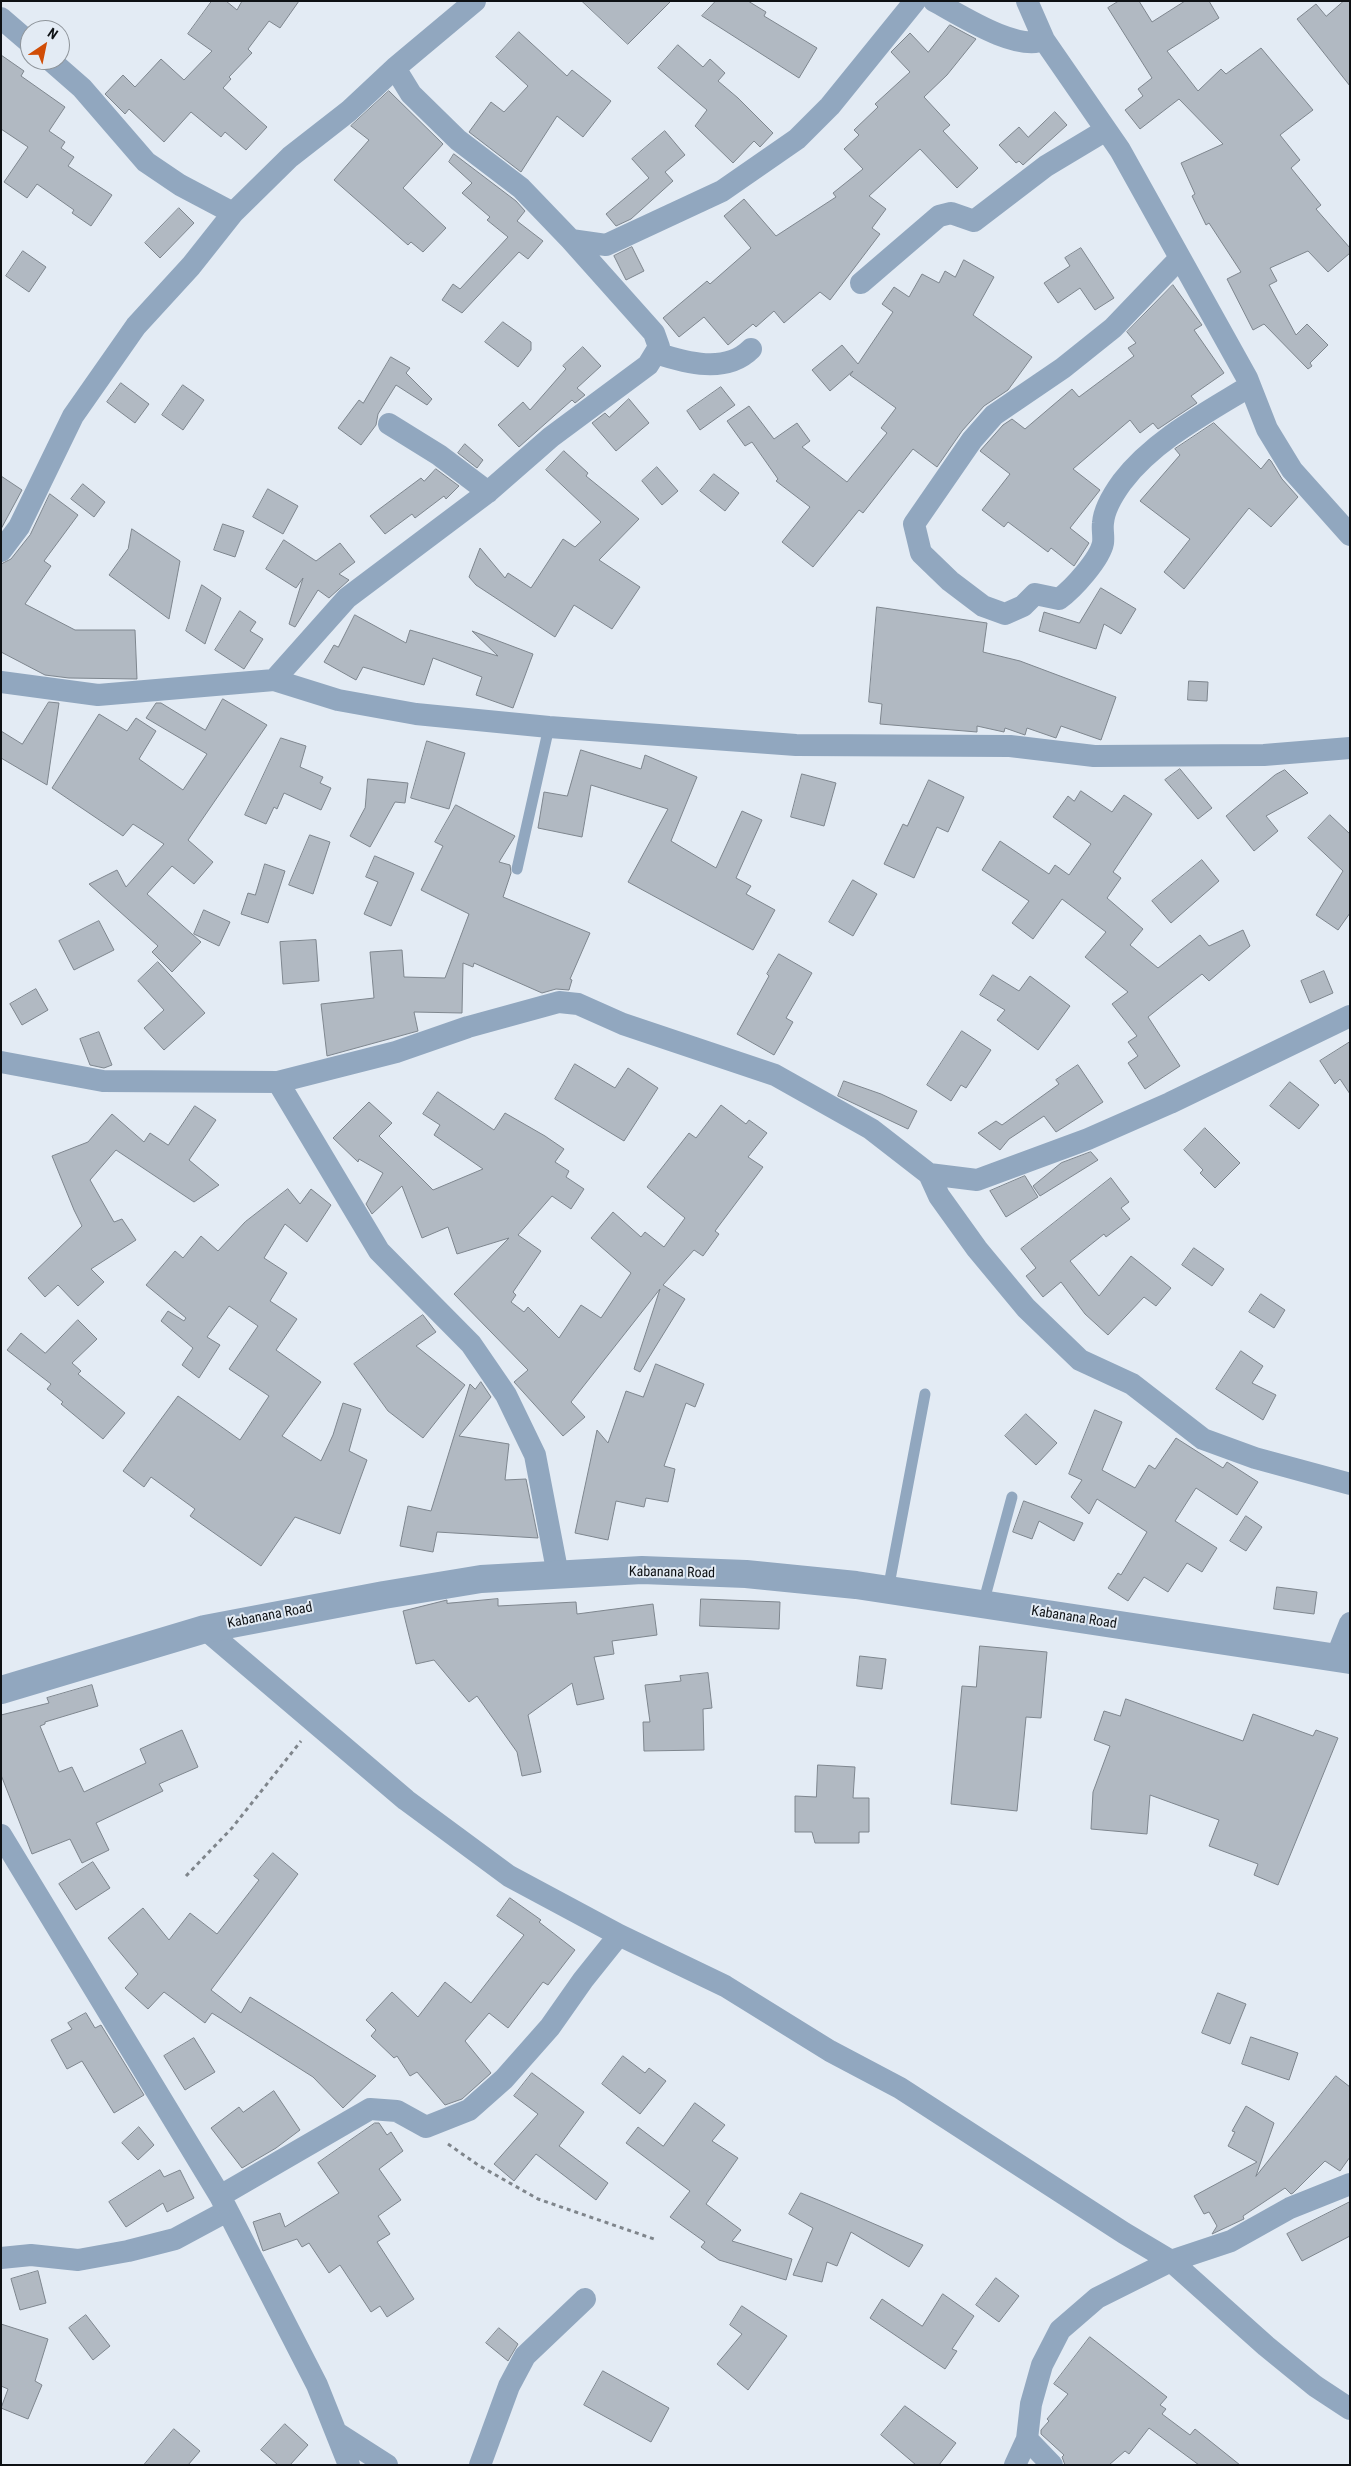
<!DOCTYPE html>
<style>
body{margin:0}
#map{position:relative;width:1351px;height:2466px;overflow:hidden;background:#e3ebf4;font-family:"Roboto Condensed",sans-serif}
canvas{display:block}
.frame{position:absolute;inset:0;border:2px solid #0e1114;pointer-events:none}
.north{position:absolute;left:20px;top:20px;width:50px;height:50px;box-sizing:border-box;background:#e3ebf4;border:1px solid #8e949a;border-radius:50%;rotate:34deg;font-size:14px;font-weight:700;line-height:20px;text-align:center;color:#0e1114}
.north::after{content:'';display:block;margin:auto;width:18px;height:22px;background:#d14d06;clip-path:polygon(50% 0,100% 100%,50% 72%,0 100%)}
</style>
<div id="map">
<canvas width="1351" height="2466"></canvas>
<div class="frame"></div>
<div class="north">N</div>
</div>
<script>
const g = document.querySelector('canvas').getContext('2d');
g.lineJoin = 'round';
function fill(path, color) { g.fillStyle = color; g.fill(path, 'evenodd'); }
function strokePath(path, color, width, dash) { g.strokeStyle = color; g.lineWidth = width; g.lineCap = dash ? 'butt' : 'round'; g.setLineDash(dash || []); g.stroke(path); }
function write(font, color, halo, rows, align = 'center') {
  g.font = font + ' "Roboto Condensed",sans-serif'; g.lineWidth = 4; g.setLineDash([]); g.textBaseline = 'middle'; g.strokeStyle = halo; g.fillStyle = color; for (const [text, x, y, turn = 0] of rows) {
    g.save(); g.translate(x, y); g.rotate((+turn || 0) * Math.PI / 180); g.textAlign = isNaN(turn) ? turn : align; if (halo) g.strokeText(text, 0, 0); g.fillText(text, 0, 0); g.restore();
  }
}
const building = new Path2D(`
 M212 1H226L237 10 242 1H299L280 28 269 21 248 49 252 53 229 77 231 79 223 88 267 127 246 150 225 132 221 137 191 112 164 142 129 109 125 114 105 94 123 75 135 87 161 59 184 80 212 51 188 34Z
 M582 1H671L628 44Z
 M716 1H748L766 12 764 16 817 48 799 78 702 16Z
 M1119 1H1139L1152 22 1185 1H1209L1219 18 1167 51 1198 91 1221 69 1226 74 1261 48 1313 110 1280 135 1300 160 1291 168 1321 205 1316 209 1350 248V253L1328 272 1308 251 1270 268 1277 281 1269 285 1296 335 1307 324 1328 345 1310 363 1312 366 1308 369 1264 324 1253 330 1227 279 1241 272 1209 223 1206 225 1192 196 1195 194 1181 163 1223 144 1179 99 1140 129 1125 110 1143 96 1138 89 1152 78 1108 8Z
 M1344 1H1350V86L1297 19 1316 4 1326 16Z
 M950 25 976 39 947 75 924 97 950 125 943 131 978 168 957 188 920 149 869 196 886 209 872 228 880 234 830 300 820 292 784 323 774 311 756 327 753 324 728 345 704 317 679 337 663 318 707 281 710 284 751 248 724 216 744 199 776 236 836 197 833 193 863 169 844 149 859 135 854 130 878 107 875 104 910 72 891 52 910 33 928 52Z
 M519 32 567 76 572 70 611 101 583 137 557 116 521 172 469 132 491 102 504 112 528 86 496 57Z
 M678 45 703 67 710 59 725 73 718 81 738 98 773 133 760 147 754 141 733 163 695 126 707 110 658 68Z
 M1 55 24 71 21 76 65 107 49 131 65 142 61 148 74 157 68 166 112 195 91 226 72 213 74 210 37 184 27 198 4 182 28 147 1 129Z
 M389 91 443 144 403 188 446 228 423 252 411 242 408 245 334 180 369 140 351 126Z
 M1055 112 1067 125 1023 165 1019 161 1016 163 999 145 1019 127 1028 137Z
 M665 131 685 155 665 172 673 181 631 219 616 226 606 214 649 178 632 159Z
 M454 154 516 201 525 211 517 221 543 241 528 259 519 252 462 313 442 300 453 284 460 289 508 237 487 220 490 217 462 193 472 183 449 162Z
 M179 208 194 223 160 258 145 243Z
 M632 247 644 271 626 280 614 256Z
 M1081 248 1114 298 1095 310 1080 288 1058 303 1044 283 1070 266 1065 258Z
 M23 251 46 267 29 292 6 276Z
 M964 260 994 277 973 315 1032 357 1008 390 984 406 962 431 937 467 913 449 863 513 859 510 813 567 782 542 810 507 776 481 778 479 752 442 745 446 727 421 749 406 774 439 797 423 810 441 802 447 847 482 887 433 881 428 896 408 850 375 853 371 830 391 812 370 842 345 858 364 893 312 882 304 894 287 909 297 922 274 939 283 945 271 955 277Z
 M1173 285 1202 325 1194 330 1224 373 1191 396 1197 403 1158 429 1153 423 1140 433 1130 420 1073 469 1100 490 1070 528 1089 543 1074 566 1051 548 1048 552 1008 522 1004 527 982 510 1010 474 980 451 1003 425 1012 419 1025 429 1072 389 1079 397 1134 356 1128 348 1136 343 1127 332Z
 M503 322 531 342V350L518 367 485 342Z
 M583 347 601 366 577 388 585 395 575 403 572 400 519 447 498 425 523 402 530 410 566 369 563 366Z
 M391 357 410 368 406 373 432 399 427 405 396 385 378 414 376 425 361 445 338 428 359 400 363 403Z
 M121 383 149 404 135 423 107 402Z
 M183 385 204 400 183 430 162 415Z
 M721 387 735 405 700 430 687 411Z
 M629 399 649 423 616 451 592 423 605 413 609 417Z
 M1214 423 1261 469 1269 459 1271 461 1282 479 1298 497 1271 527 1249 508 1184 589 1164 572 1190 539 1140 501 1180 455 1175 449Z
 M465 444 483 460 477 468 458 453Z
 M564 451 588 473 586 476 639 519 599 560 640 587 612 629 574 605 555 637 476 585 469 577 480 548 505 578 508 573 531 588 563 539 575 547 601 522 546 470Z
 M657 467 678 491 662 505 642 481Z
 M436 469 459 486 446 499 444 496 415 518 412 514 385 534 370 516 421 478 424 481Z
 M714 474 739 493 725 511 700 491Z
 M1 476 22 490 1 529Z
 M83 484 105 502 94 517 71 499Z
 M268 489 298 506 283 534 253 517Z
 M50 494 78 515 44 561 51 566 25 604 75 630H135L137 679 69 678 45 675 1 652V564L11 559 30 535Z
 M223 524 244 531 235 557 214 550Z
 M132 529 180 561 169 619 109 575 128 549Z
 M284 540 316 561 340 543 355 562 339 574 349 580 329 598 318 590 295 627 289 624 303 578 296 588 266 569Z
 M202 585 221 598 205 644 186 631Z
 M1101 588 1136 609 1121 634 1104 624 1096 649 1039 631 1044 612 1079 623Z
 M877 607 987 623 983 652 1020 661 1116 697 1101 740 1061 726 1056 738 1027 728 1025 735 1005 728 1004 732 977 726V732L880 724 882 704 869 702Z
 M240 611 256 622 250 631 263 639 244 669 215 650Z
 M355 615 406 643 410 630 498 656 472 631 533 654 513 708 476 695 482 677 433 658 424 685 363 667 356 680 324 662 334 645 338 647Z
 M1189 681 1208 682 1207 701 1188 700Z
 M223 699 267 725 188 840 213 862 194 884 172 866 147 894 201 942 172 972 152 952 158 946 89 884 117 870 126 887 164 844 133 824 123 836 52 788 99 714 127 731 136 718 156 731 139 759 183 790 207 754 146 718 156 703H161L205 730Z
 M49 702 59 703 47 785 1 758V731L22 744Z
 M281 738 306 746 300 767 323 777 320 783 331 788 321 810 284 793 277 809 274 807 266 824 245 815Z
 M427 741 465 753 449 809 411 798Z
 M581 750 641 769 645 755 697 777 671 841 716 868 742 811 762 820 736 878 751 886 746 894 775 910 753 950 628 882 668 809 591 785 582 837 538 828 544 792 567 796Z
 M1180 769 1212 808 1198 819 1165 780Z
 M1285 770 1308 793 1266 816 1278 831 1254 851 1226 816 1275 775Z
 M802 774 836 783 824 826 791 817Z
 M368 779 408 783 405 803 395 802 370 847 350 836 365 808Z
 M929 780 964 797 948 832 937 827 914 878 884 864 903 824 907 826Z
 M1081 791 1112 812 1124 795 1152 814 1113 872 1121 878 1107 898 1143 929 1130 945 1158 968 1200 935 1209 946 1243 930 1250 946 1209 981 1202 974 1148 1017 1180 1066 1145 1089 1128 1063 1138 1056 1128 1042 1137 1036 1112 1004 1128 992 1085 957 1106 932 1062 899 1033 939 1012 923 1029 901 982 870 1000 841 1049 874 1055 865 1069 875 1091 844 1053 817 1068 796 1074 801Z
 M456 805 515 836 499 862 510 865 511 873 503 897 590 933 570 979 572 980 569 990 556 989 542 993 474 963 473 967 463 963 462 1013 414 1012 418 1031 327 1056 321 1004 374 998 370 952 402 950 404 977 445 978 469 914 421 890 443 846 435 842Z
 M1330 815 1350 834V913L1338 930 1316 915 1343 871 1308 838Z
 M310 835 330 842 313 894 289 885Z
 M375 856 414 873 391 926 364 914 378 882 366 877Z
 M1202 860 1219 881 1171 923 1152 901Z
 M265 864 285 871 268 923 241 914 248 893 255 895Z
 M853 880 877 894 853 936 829 922Z
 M204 910 230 922 219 946 194 934Z
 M99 921 114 950 74 970 59 941Z
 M316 940 319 981 283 984 280 942Z
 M779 954 812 973 786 1018 793 1022 774 1055 737 1034 769 976 767 974Z
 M158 962 205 1013 164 1050 144 1028 164 1010 138 981Z
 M1324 971 1333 993 1310 1003 1301 981Z
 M993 975 1019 991 1030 976 1070 1006 1038 1050 997 1020 1005 1010 980 995Z
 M36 989 48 1010 22 1025 10 1004Z
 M962 1031 991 1050 966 1088 961 1085 951 1101 927 1085Z
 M99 1032 112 1065 104 1068 90 1065 80 1039Z
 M1350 1042V1094L1340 1079 1335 1084 1320 1061Z
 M575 1064 615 1088 628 1068 658 1088 624 1141 555 1099Z
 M1078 1065 1103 1102 1056 1132 1044 1116 1009 1139 1000 1150 978 1133 996 1121 1002 1125 1059 1084 1056 1080Z
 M844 1081 881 1094 917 1111 908 1129 838 1096Z
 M1290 1082 1319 1105 1299 1129 1270 1106Z
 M438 1092 494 1130 505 1113 545 1136 564 1149 555 1162 569 1171 566 1177 584 1189 571 1209 552 1196 518 1235 541 1251 513 1292 516 1295 511 1302 524 1312 528 1307 559 1338 581 1305 601 1318 631 1273 591 1238 613 1212 641 1237 645 1232 664 1247 685 1218 647 1187 689 1133 696 1138 721 1105 746 1124 749 1120 767 1133 748 1157 763 1167 715 1231 719 1234 703 1256 694 1250 663 1285 685 1299 640 1372 634 1369 660 1289 571 1402 585 1417 563 1436 514 1382 528 1370 454 1294 509 1238 457 1254 448 1227 422 1238 402 1186 372 1214 366 1204 383 1173 359 1159 358 1162 333 1138 369 1102 392 1123 379 1136 433 1190 483 1169 434 1135 440 1125 423 1114Z
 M195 1106 216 1120 189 1160 219 1185 194 1202 116 1150 90 1180 114 1222 122 1219 136 1240 91 1269 104 1282 78 1306 58 1285 45 1297 28 1278 82 1226 74 1210 52 1156 88 1142 112 1114 144 1142 150 1133 168 1145Z
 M1205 1128 1240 1163 1215 1188 1200 1173 1203 1170 1184 1150Z
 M1091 1152 1098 1160 1040 1196 1033 1186 1061 1163Z
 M1025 1176 1038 1197 1006 1217 990 1191Z
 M1111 1178 1129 1202 1121 1208 1130 1219 1106 1237 1104 1234 1070 1261 1099 1296 1131 1256 1171 1288 1156 1306 1144 1297 1108 1335 1085 1314 1061 1282 1043 1297 1026 1276 1036 1268 1021 1249Z
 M288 1189 300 1204 311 1189 331 1205 307 1242 285 1224 264 1258 287 1273 270 1301 297 1319 276 1350 321 1382 282 1436 321 1461 333 1435 343 1403 361 1409 349 1451 367 1460 340 1534 295 1517 261 1566 190 1516 195 1509 151 1477 144 1487 123 1471 178 1396 240 1440 269 1396 229 1369 258 1326 229 1306 207 1337 220 1345 199 1378 182 1365 193 1348 161 1321 168 1311 184 1321 186 1318 146 1285 175 1251 183 1258 201 1236 218 1251 245 1222Z
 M1194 1248 1224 1269 1212 1286 1182 1265Z
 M1261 1294 1285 1310 1274 1328 1249 1312Z
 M423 1315 436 1332 416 1346 465 1385 423 1438 388 1411 354 1364Z
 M78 1320 97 1339 72 1363 81 1371 78 1374 125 1413 103 1439 61 1404 63 1402 47 1389 51 1384 7 1350 21 1333 45 1353Z
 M1241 1351 1263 1366 1252 1383 1276 1395 1263 1420 1216 1389Z
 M656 1364 704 1384 695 1407 686 1403 664 1466 675 1469 668 1502 646 1498 644 1507 616 1501 608 1540 575 1533 597 1430 608 1443 626 1391 643 1397Z
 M481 1382 491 1397 459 1436 509 1444 505 1480 526 1479 538 1538 437 1532 433 1552 400 1546 408 1506 431 1511 470 1384 475 1389Z
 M1095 1410 1122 1422 1102 1470 1135 1488 1149 1465 1155 1469 1176 1438 1223 1468 1227 1462 1258 1482 1237 1515 1196 1488 1175 1521 1217 1548 1202 1572 1187 1563 1168 1592 1144 1577 1128 1601 1108 1588 1118 1573 1121 1575 1147 1532 1097 1499 1089 1514 1071 1497 1082 1480 1069 1474Z
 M1026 1414 1057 1443 1036 1465 1005 1436Z
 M1024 1501 1083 1523 1074 1541 1039 1521 1032 1539 1013 1532Z
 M1246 1516 1262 1527 1246 1551 1230 1541Z
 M1277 1587 1317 1592 1314 1614 1274 1609Z
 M498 1599V1606L576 1602 577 1614 653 1604 657 1635 612 1641 614 1654 594 1657 604 1699 577 1705 572 1683 528 1715 541 1772 522 1776 517 1752 477 1696 469 1702 434 1660 416 1664 403 1611 447 1600V1603Z
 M701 1599 780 1602 779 1629 700 1626Z
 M980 1646 1047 1652 1041 1718 1026 1717 1017 1811 951 1804 962 1686 976 1687Z
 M860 1656 886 1659 882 1689 857 1686Z
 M708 1673 712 1708 703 1709 704 1750 644 1751 643 1722H650L645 1685 681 1681 680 1676Z
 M92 1685 98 1706 45 1722V1724L40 1726 59 1772 72 1767 84 1792 146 1763 140 1749 182 1730 198 1767 159 1784 163 1791 96 1823 109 1850 82 1863 70 1839 32 1854 1 1775V1715L49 1703 47 1698Z
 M1126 1699 1243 1741 1253 1714 1313 1736 1316 1730 1338 1738 1278 1885 1254 1875 1258 1864 1209 1846 1219 1820 1150 1795 1147 1834 1091 1829 1093 1792 1110 1746 1094 1740 1104 1711 1120 1716Z
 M818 1765 855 1767 853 1798H869V1832H859V1843H815L812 1832H795V1796L816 1797Z
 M273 1853 298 1874 211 1990 241 2013 250 1997 376 2076 343 2108 313 2077 212 2013 205 2023 164 1992 148 2009 125 1988 138 1974 108 1938 143 1908 169 1940 190 1913 217 1934 259 1880 254 1876Z
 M93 1862 110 1888 76 1910 59 1884Z
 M510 1898 541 1920 539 1922 575 1950 548 1985 543 1982 508 2028 489 2013 465 2041 491 2073 462 2099 445 2105 417 2072 410 2076 397 2056 394 2058 371 2036 376 2030 366 2020 392 1992 418 2017 445 1982 471 2003 524 1935 497 1916Z
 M1218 1993 1246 2004 1230 2044 1202 2033Z
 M86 2013 95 2028 101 2025 144 2095 114 2113 82 2061 67 2069 51 2040 72 2029 68 2023Z
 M1251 2037 1298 2053 1289 2080 1242 2064Z
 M194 2038 215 2072 185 2090 164 2056Z
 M623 2056 645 2073 649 2068 666 2081 640 2114 602 2084Z
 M532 2073 584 2112 559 2146 608 2183 596 2200 536 2154 514 2181 494 2164 538 2114 514 2096Z
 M1336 2076 1350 2087V2157L1340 2171 1325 2161 1293 2193 1291 2194 1285 2188 1243 2216 1244 2219 1212 2234 1217 2226 1209 2212 1204 2214 1194 2196 1257 2162 1228 2146 1235 2132 1232 2131 1246 2106 1274 2123 1256 2176Z
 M274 2091 300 2130 276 2148 242 2168 211 2128 239 2107 243 2112Z
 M695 2103 725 2125 712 2141 738 2158 706 2204 741 2230 732 2241 792 2259 786 2280 719 2260 701 2247 705 2242 670 2217 690 2191 626 2143 638 2127 663 2146Z
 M375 2123H379L387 2135 391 2132 403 2151 379 2169 401 2200 378 2216 390 2234 377 2242 414 2299 387 2317 380 2306 371 2312 340 2265 329 2273 309 2243 302 2247 297 2239 263 2251 253 2222 280 2213 285 2227 339 2193 318 2163Z
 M139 2127 154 2145 138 2160 122 2143Z
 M160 2170 164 2177 180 2170 194 2198 167 2212 163 2203 126 2227 109 2202Z
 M801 2193 828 2204 923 2245 909 2267 851 2232 837 2266 827 2262 822 2282 793 2275 813 2228 789 2214Z
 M1350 2202V2236L1302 2261 1287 2234Z
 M38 2271 46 2303 20 2310 11 2279Z
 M996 2278 1019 2296 999 2322 976 2305Z
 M943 2294 974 2316 952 2349 957 2351 945 2369 870 2318 882 2299 922 2326Z
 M742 2306 787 2336 748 2390 717 2364 742 2334 730 2325Z
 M86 2315 110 2346 93 2360 69 2328Z
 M1 2324 48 2339 35 2381 42 2385 28 2419 1 2408 8 2389 1 2386Z
 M499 2328 518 2344 508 2361 486 2343Z
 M1090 2337 1167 2397 1160 2405 1166 2409 1162 2414 1190 2435 1195 2429 1240 2465H1199L1149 2428 1129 2454 1125 2451 1109 2465H1065L1062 2457 1064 2455 1041 2434V2430L1049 2421 1047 2419 1068 2394 1054 2384Z
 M603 2371 669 2408 651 2442 584 2405Z
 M905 2406 956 2443 939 2465H916L881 2435Z
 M285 2424 308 2445 290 2465H278L261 2450Z
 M174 2429 200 2451 188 2465H144Z`);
fill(building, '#b1b9c2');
strokePath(building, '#7e868e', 1);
strokePath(new Path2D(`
 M186 1876 232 1828 301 1741
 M448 2144 478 2165 538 2199 654 2239`), '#7f858b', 3, [4, 4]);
strokePath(new Path2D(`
 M517 869 549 727
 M888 1590 925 1394
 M983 1604 1012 1497`), '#91a7bf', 11);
strokePath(new Path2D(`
 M934 1C959 14 1016 52 1044 40
 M1027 1 1044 40 1120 150 1247 378 1267 429 1292 470 1350 535
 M1 18 30 43
 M50 60 82 88 146 162 180 185 233 213
 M395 68 411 94 458 140 521 188 571 240 606 245 722 191 797 139 830 106 915 1
 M1180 258 1113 328 1063 368 994 415 972 440 914 524 921 553 950 581 983 606 1005 614 1023 606 1035 594 1059 599C1073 589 1100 559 1103 543 1104 536 1102 530 1103 523 1104 510 1114 493 1122 482 1154 440 1206 413 1250 386
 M861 283 939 216 951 213 974 221 1046 166 1106 130
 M656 353C686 363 726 374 751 349
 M389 424 439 455 488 492
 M1 551 19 527 73 416 136 326 191 266 233 213 290 157 349 111 395 68 475 1
 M274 680 347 598 488 492 551 437 648 365 659 347 654 333 571 240
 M1 682 98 695 274 680 338 700 416 714 549 727 796 745 1010 746 1094 756 1264 755 1350 748
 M1 1062 103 1081 278 1082 396 1052 468 1027 559 1002 578 1004 623 1024 775 1075 871 1129 929 1174 939 1196 977 1249 1026 1308 1080 1360 1132 1384 1203 1439 1255 1458 1350 1484
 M278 1082 379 1251 471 1344 506 1395 535 1455 558 1575
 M929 1174 977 1180 1088 1139 1170 1103 1350 1016
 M205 1629 406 1800 509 1876 619 1935 725 1986 830 2051 900 2088 1124 2233 1171 2261 1266 2346 1315 2386 1350 2409
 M1336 1658 1350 1623
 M1 1835 220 2196 317 2385 349 2465
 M220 2196 370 2109 397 2111 426 2127 469 2110 504 2079 550 2027 583 1980 619 1935
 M1 2258 31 2255 78 2260 128 2251 175 2239 227 2211
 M337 2433 387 2465
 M1027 2439 1052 2465
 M480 2465 509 2386 525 2356 585 2299
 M1015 2465 1027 2439 1031 2404 1042 2365 1060 2330 1097 2298 1171 2261 1231 2241 1290 2208 1350 2184`), '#91a7bf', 22);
strokePath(new Path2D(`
 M1 1690 205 1629 384 1595 481 1579 642 1570 746 1574 856 1585 1350 1660`), '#91a7bf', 28);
write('14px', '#0e1114', '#e3ebf4', [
 ["Kabanana Road",672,1573,1],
 ["Kabanana Road",270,1616,-11],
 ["Kabanana Road",1074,1618,9]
]);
</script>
